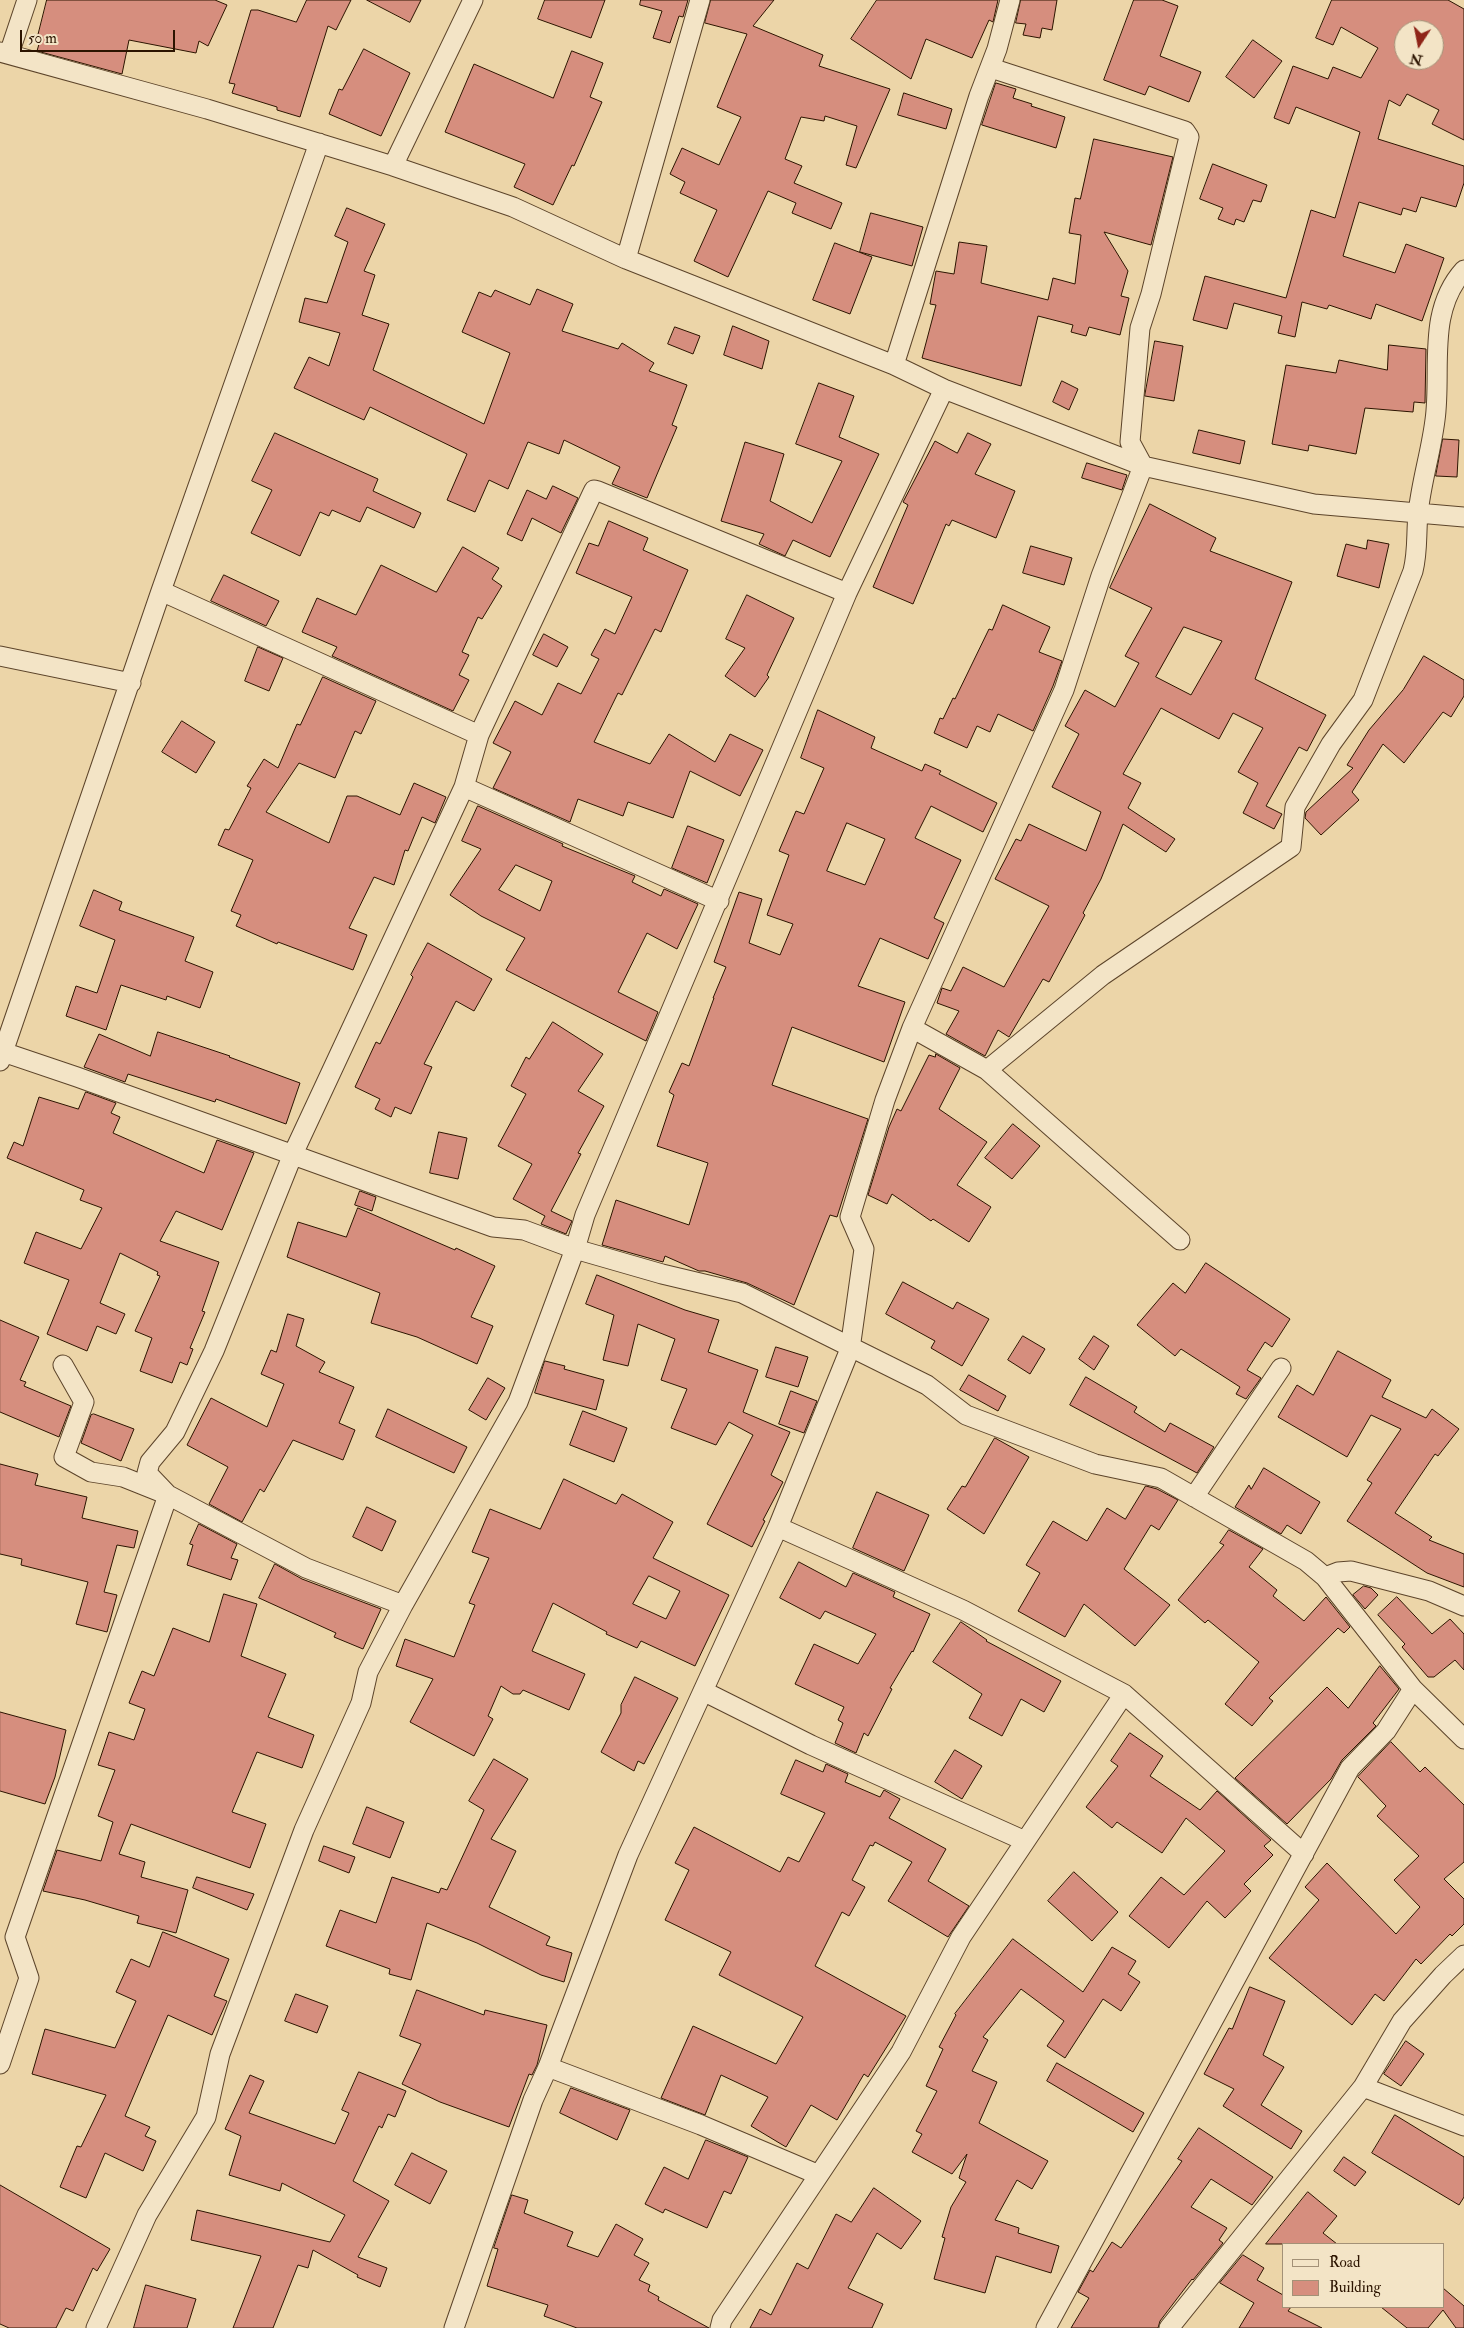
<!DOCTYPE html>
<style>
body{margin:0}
#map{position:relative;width:1464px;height:2328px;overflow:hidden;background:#ecd5a8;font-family:"IM FELL Double Pica",serif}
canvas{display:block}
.legend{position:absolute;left:1282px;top:2243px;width:162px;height:65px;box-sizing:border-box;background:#f3e4c6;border:1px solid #a39177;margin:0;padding:6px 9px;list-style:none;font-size:15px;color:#2c1400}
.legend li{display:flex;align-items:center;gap:10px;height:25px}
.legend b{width:25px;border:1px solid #a39177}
.north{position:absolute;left:1394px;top:20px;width:50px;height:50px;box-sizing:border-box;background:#f3e4c6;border:1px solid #a39177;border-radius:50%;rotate:191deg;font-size:14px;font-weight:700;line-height:20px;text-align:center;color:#2c1400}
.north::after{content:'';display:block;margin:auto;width:18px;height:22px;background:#8f2418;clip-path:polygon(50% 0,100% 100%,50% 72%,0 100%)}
.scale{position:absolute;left:20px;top:30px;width:155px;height:22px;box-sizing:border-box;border:2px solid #2c1400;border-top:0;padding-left:6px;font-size:15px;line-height:18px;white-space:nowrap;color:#2c1400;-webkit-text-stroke:4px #f3e4c6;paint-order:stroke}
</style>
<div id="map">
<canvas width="1464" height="2328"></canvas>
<ul class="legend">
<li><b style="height:6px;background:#f3e4c6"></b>Road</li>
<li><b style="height:14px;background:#d68e7e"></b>Building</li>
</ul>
<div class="north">N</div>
<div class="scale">50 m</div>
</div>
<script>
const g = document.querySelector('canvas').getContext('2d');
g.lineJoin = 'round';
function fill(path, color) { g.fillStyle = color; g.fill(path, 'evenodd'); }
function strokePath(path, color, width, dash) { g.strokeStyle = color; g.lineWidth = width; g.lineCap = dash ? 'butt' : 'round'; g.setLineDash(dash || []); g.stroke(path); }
const building = new Path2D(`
 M47 0H215L227 5 208 46 199 41 196 53 129 40 122 74 37 51 41 37 38 36Z
 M307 0H351L336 30 328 26 300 117 277 110V107L232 93 235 84 229 83 251 10H258L296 22Z
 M367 0H421L410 22Z
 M545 0H605L591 38 538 19Z
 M641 0H688L683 17 679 16 670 43 653 38 662 11 640 5Z
 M711 0H774L753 26 823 55 819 66 890 89 856 168 846 165 857 126 825 116 824 121 801 117 785 159 802 166 794 183 842 203 831 229 792 213 796 203 768 191 728 277 694 261 717 210 680 193 685 182 670 174 682 148 719 165 741 117 717 107 747 34 705 23Z
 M877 0H998L993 22 989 20 972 58 926 39 911 79 851 39Z
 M1021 0H1057L1052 30 1042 28 1040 38 1023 35 1026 24 1016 23Z
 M1134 0H1162L1178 6 1160 56 1201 72 1189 102 1149 86 1145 95 1104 80Z
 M1332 0H1448L1464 9V140L1432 124 1439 110 1407 94 1400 106 1389 100 1378 139 1464 166V183L1456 207 1421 197 1416 212 1403 208 1401 215 1359 202 1343 256 1395 273 1406 244 1444 258 1422 321 1376 304 1371 319 1329 305 1327 309 1302 302 1295 337 1278 333 1282 316 1234 303 1227 329 1193 320 1205 276 1286 298 1311 210 1335 218 1360 132 1296 107 1289 124 1274 118 1293 66 1328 79 1333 67 1361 78 1378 48 1341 27 1333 45 1316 38ZM1404 30H1434V60H1404Z
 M1253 40 1282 61 1254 98 1226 77Z
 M364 49 410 73 381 136 329 114 339 89 342 90Z
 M572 51 603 63 590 97 602 102 574 166 572 165 553 205 514 187 525 164 445 132 474 64 553 98Z
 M996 83 1016 89 1013 98 1032 104 1031 106 1065 117 1056 148 982 125Z
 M904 93 952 109 946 129 898 115Z
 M1094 139 1173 157 1151 245 1104 232 1128 271 1121 296 1129 298 1120 335 1089 327 1086 336 1071 332 1073 325 1038 316 1021 386 922 358 936 305 930 304 936 271 954 274 959 242 987 246 981 283 1048 300 1053 278 1075 284 1081 235 1069 233 1075 198 1080 199Z
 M1213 164 1267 185 1261 202 1253 200 1244 222 1236 219 1234 225 1218 219 1223 208 1200 199Z
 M347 208 385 224 364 271 375 275 362 315 389 324 373 370 484 424 510 353 462 332 479 292 491 297 495 290 530 305 537 289 573 304 562 331 618 349 622 343 654 363 649 371 687 385 672 425 677 427 647 498 612 484 620 467 564 440 559 454 528 442 508 489 489 480 475 512 447 500 467 454 370 407 364 420 294 388 309 357 329 366 340 333 299 322 305 298 327 303 348 242 335 236Z
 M871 213 923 227 912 266 860 252Z
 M835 243 872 257 850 314 813 300Z
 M733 326 769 341 762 369 724 355Z
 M675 327 700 336 693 354 668 344Z
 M1155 341 1183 346 1174 401 1145 396Z
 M1389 345 1426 349 1425 403 1414 402 1413 412 1365 408 1356 454 1309 445 1308 451 1272 444 1286 365 1336 373 1339 360 1387 370Z
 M1062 381 1078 389 1069 410 1053 402Z
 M819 383 854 396 839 437 879 454 830 557 793 540 785 556 759 544 764 534 721 521 745 442 784 454 770 501 812 523 842 461 796 444Z
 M1199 430 1245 441 1240 464 1193 453Z
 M275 433 378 479 373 491 421 513 414 528 367 507 360 522 332 510 329 516 320 512 300 556 251 533 272 490 252 481Z
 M968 433 991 444 975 474 1015 491 996 538 952 520 949 526 946 524 913 604 873 587 908 505 903 502 935 441 957 453Z
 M1443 439 1459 440 1457 477 1436 476Z
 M1087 463 1127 475 1122 490 1082 478Z
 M553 486 578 498 561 533 532 518 522 541 507 534 527 490 546 499Z
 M1150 504 1216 538 1210 551 1292 582 1255 679 1326 715 1307 751 1299 747 1266 806 1282 814 1274 829 1243 813 1258 783 1238 772 1263 728 1233 713 1219 739 1161 708 1123 774 1141 783 1128 808 1175 839 1166 852 1123 824 1101 879 1083 913 1085 915 1049 982 1043 979 1009 1037 998 1030 985 1056 946 1034 959 1011 937 1003 942 988 951 991 963 967 1004 987 1049 906 995 879 1016 839 1021 841 1029 824 1086 851 1101 812 1052 787 1079 734 1065 726 1085 690 1115 707 1139 663 1125 656 1152 608 1110 588ZM1184 627 1222 641 1191 695 1156 677Z
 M609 521 648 538 643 550 688 570 661 632 655 629 622 695 618 693 594 742 650 764 669 734 715 762 730 734 763 750 740 796 690 771 673 818 628 802 623 816 578 799 570 822 493 788 511 752 493 743 515 701 542 715 558 683 581 694 599 659 591 655 605 629 615 634 632 597 576 573 589 543 598 546Z
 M1368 540 1389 544 1379 588 1337 576 1346 544 1366 549Z
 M1031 546 1072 558 1064 585 1023 573Z
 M463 547 499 568 492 579 502 586 482 619 478 617 462 652 469 655 459 675 469 680 453 711 332 656 337 647 302 632 317 598 356 615 381 565 436 592Z
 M224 575 279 601 266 626 211 601Z
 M747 595 794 618 767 675 769 677 755 697 725 676 745 648 726 639Z
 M1003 605 1050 627 1039 652 1062 661 1053 686 1033 731 998 714 990 732 977 726 967 748 934 733 940 718 943 719 953 698 955 699 989 629 992 630Z
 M544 634 568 647 557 667 533 655Z
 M258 647 283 658 269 691 245 681Z
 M1424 656 1464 680V696L1451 717 1443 712 1404 763 1383 744 1352 792 1359 800 1321 835 1305 818 1306 812 1353 768 1347 765 1369 730 1403 690Z
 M323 677 376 701 361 734 355 731 335 778 299 763 266 812 329 843 347 796H357L400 815 414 783 446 797 435 823 422 817 408 851 405 850 394 885 374 877 349 928 367 935 353 970 278 942 277 944 236 926 241 915 231 911 253 860 218 845 225 829 229 830 251 788 247 786 264 759 278 768 297 724 300 725Z
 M818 710 875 737 871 748 922 771 925 764 941 771 939 774 997 803 983 832 931 806 915 838 961 860 934 918 944 923 928 959 880 938 858 986 905 1002 884 1062 792 1027 772 1085 868 1119 837 1217 830 1215 794 1305 747 1283 705 1271H699L665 1256 663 1262 602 1245 616 1200 689 1225 708 1163 657 1146 674 1095 669 1092 682 1063 689 1066 714 998H713L726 967 714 962 739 892 762 899 749 943 780 955 793 924 767 915 789 855 779 851 796 811 804 814 824 768 801 758ZM847 823 885 839 865 885 827 871Z
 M182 721 215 742 196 773 162 752Z
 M478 806 563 844 562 846 635 876 632 882 661 896 664 889 698 904 677 949 647 933 618 992 658 1012 646 1041 506 970 525 938 481 916 450 895 481 849 462 841ZM516 865 552 881 540 911 499 890Z
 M688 826 724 840 707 883 672 868Z
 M94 890 122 902 119 910 194 937 185 961 213 972 200 1008 167 996 166 1000 121 985 106 1030 66 1016 76 986 97 993 115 940 80 926Z
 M428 943 492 979 474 1011 456 1001 424 1064 432 1067 411 1114 395 1107 391 1117 375 1109 380 1099 355 1087 376 1042 380 1044 413 977 411 975Z
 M553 1022 603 1054 578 1091 604 1106 578 1153 581 1154 551 1211 572 1221 566 1234 541 1224 545 1216 513 1199 532 1164 498 1146 526 1094 511 1086 526 1057 529 1059Z
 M158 1032 230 1056 229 1057 300 1083 286 1124 216 1099 215 1102 128 1074 125 1082 84 1067 99 1034 150 1056Z
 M936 1054 960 1068 939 1109 987 1142 957 1185 991 1207 969 1242 933 1219 931 1221 892 1194 887 1204 868 1195 889 1127 897 1109 901 1111 929 1055 935 1057Z
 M86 1092 116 1103 111 1113 120 1117 113 1133 204 1173 217 1140 254 1153 222 1230 176 1211 160 1241 219 1262 202 1311 205 1312 190 1348 193 1349 187 1365 180 1362 172 1383 140 1371 152 1338 135 1331 160 1276 157 1275 158 1272 120 1253 100 1303 125 1314 116 1334 97 1326 87 1351 47 1334 69 1280 24 1263 36 1232 81 1249 102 1208 80 1200 84 1190 7 1158 14 1142 23 1146 39 1097 78 1109Z
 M1013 1124 1040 1146 1012 1179 985 1158Z
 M439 1132 467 1138 458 1179 430 1173Z
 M360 1191 376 1197 372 1211 355 1205Z
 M358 1208 455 1250 456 1248 495 1266 471 1317 493 1326 477 1364 417 1337 371 1323 380 1293 287 1257 298 1222 346 1237Z
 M1206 1263 1290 1319 1272 1347 1265 1342 1247 1370 1261 1378 1246 1399 1236 1394 1240 1387 1181 1349 1175 1356 1137 1325 1173 1283 1185 1293Z
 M597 1275 685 1310 719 1320 708 1352 758 1370 743 1412 790 1432 771 1475 783 1482 763 1520 765 1521 752 1547 707 1524 753 1435 729 1422 716 1445 671 1428 687 1389 661 1380 675 1339 638 1324 628 1366 603 1360 614 1315 586 1304Z
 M903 1282 953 1309 957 1302 989 1319 962 1366 931 1348 935 1341 886 1314Z
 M288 1314 304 1319 296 1346 325 1362 319 1372 354 1387 339 1423 355 1430 343 1460 293 1440 264 1492 260 1489 242 1522 209 1504 228 1467 187 1445 211 1398 267 1427 284 1384 261 1374 271 1350 276 1352Z
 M0 1320 39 1337 20 1380 26 1382 24 1386 71 1406 59 1437 0 1412Z
 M1023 1336 1045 1349 1030 1374 1008 1360Z
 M1094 1336 1109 1346 1094 1370 1079 1359Z
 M776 1347 808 1357 798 1387 766 1377Z
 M1338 1351 1391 1380 1382 1397 1426 1418 1432 1409 1459 1429 1438 1456 1435 1454 1395 1513 1432 1537 1429 1540 1464 1554V1587L1427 1573 1347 1521 1372 1483 1367 1480 1401 1429 1371 1415 1347 1457 1278 1417 1297 1385 1313 1395Z
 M545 1361 565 1366 564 1369 604 1380 596 1410 535 1393Z
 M969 1375 1006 1396 998 1411 960 1390Z
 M1086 1377 1137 1407 1134 1412 1165 1432 1170 1423 1214 1447 1197 1473 1070 1405Z
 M488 1378 505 1388 486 1420 469 1410Z
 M791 1391 817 1401 804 1433 779 1424Z
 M388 1409 467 1447 454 1473 376 1437Z
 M583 1411 627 1428 614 1462 570 1445Z
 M94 1414 134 1429 121 1461 81 1443 91 1415Z
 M995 1438 1029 1457 984 1534 947 1509 962 1486 965 1487Z
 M0 1464 38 1474 35 1485 87 1497 82 1518 138 1531 134 1548 117 1545 104 1592 117 1595 107 1632 76 1624 88 1582 21 1565 22 1559 0 1554Z
 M1264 1468 1320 1502 1301 1534 1287 1525 1281 1534 1235 1507 1249 1485 1251 1489Z
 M564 1479 616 1504 622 1494 673 1522 653 1558 729 1595 695 1666 641 1641 637 1648 606 1634 607 1632 553 1603 532 1651 585 1674 569 1710 523 1690 520 1694H513L501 1686 488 1716 493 1719 474 1756 410 1722 433 1679 396 1666 405 1639 454 1657 475 1605 469 1603 489 1558 472 1552 490 1509 540 1529ZM649 1576 680 1591 666 1619 633 1604Z
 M1146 1486 1157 1489 1178 1500 1159 1530 1151 1525 1124 1569 1170 1605 1135 1646 1084 1604 1065 1637 1018 1611 1040 1573 1026 1565 1053 1521 1087 1541 1107 1508 1125 1519Z
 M877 1492 929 1515 904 1571 853 1548Z
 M367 1507 396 1521 382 1551 353 1537Z
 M199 1524 237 1544 231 1558 238 1560 231 1580 187 1565 193 1545 190 1544Z
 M1229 1530 1263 1549 1249 1567 1277 1590 1273 1596 1304 1621 1326 1597 1350 1627 1344 1633 1338 1628 1269 1698 1273 1701 1252 1726 1225 1704 1259 1662 1208 1620 1205 1623 1178 1600 1224 1545 1220 1543Z
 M799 1562 846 1587 853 1573 895 1592 893 1597 930 1614 913 1652 912 1651 890 1688 892 1689 868 1736 864 1733 856 1753 835 1743 843 1723 838 1720 844 1707 795 1684 814 1644 858 1664 876 1634 825 1611 820 1619 780 1598Z
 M275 1564 302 1579 381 1609 363 1649 334 1637 336 1633 259 1598Z
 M1364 1586 1371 1588 1378 1595 1365 1609 1353 1595Z
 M224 1594 257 1604 241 1656 286 1674 268 1717 314 1735 302 1768 257 1752 232 1812 266 1824 250 1868 131 1824 119 1854 145 1862 141 1877 188 1890 176 1933 137 1923 139 1916 85 1900 43 1891 57 1850 101 1861 113 1822 98 1816 115 1770 98 1765 109 1732 134 1740 145 1709 129 1703 142 1671 154 1676 173 1628 209 1642Z
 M1397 1597 1432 1634 1450 1619 1464 1634V1670L1455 1660 1434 1677H1428L1402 1647 1405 1644 1378 1615Z
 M961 1622 987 1640 986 1641 1061 1681 1044 1712 1021 1699 1002 1736 969 1718 982 1694 933 1662Z
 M1380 1666 1399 1689 1373 1723 1376 1726 1342 1760 1331 1779 1287 1824 1235 1778 1327 1687 1348 1708Z
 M635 1677 678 1698 644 1764 638 1761 634 1771 601 1752 621 1713V1705Z
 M0 1712 66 1730 55 1777 45 1804 0 1791Z
 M1130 1733 1163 1756 1150 1776 1200 1810 1217 1791 1271 1840 1264 1846 1273 1855 1244 1884 1251 1891 1225 1918 1207 1901 1169 1948 1129 1916 1161 1877 1184 1895 1225 1851 1186 1818 1162 1853 1117 1822 1112 1828 1086 1807 1118 1766 1111 1761Z
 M1391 1742 1420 1772 1425 1767 1464 1805V1862L1444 1879 1464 1899V1924L1452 1936 1450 1934 1421 1964 1416 1959 1384 2001 1375 1994 1352 2025 1269 1958 1319 1900 1305 1887 1327 1863 1396 1934 1420 1907 1394 1880 1419 1856 1377 1816 1386 1806 1358 1777Z
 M955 1750 982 1766 962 1799 935 1782Z
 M494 1759 528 1779 491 1839 516 1851 489 1907 550 1937 546 1945 572 1953 564 1982 541 1975 477 1943 427 1923 411 1980 389 1974 390 1969 326 1946 340 1910 376 1923 392 1877 439 1893 441 1888 447 1890 484 1810 469 1801Z
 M796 1760 823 1772 826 1764 848 1774 845 1782 880 1797 884 1790 900 1799 889 1818 946 1849 928 1881 969 1906 948 1937 888 1901 912 1862 875 1842 873 1846 870 1845 852 1880 865 1887 849 1916 842 1912 815 1966 906 2016 868 2077 864 2074 837 2120 811 2105 786 2147 751 2126 768 2097 721 2075 705 2115 661 2098 693 2026 776 2064 803 2017 719 1975 731 1952 665 1920 689 1870 675 1863 694 1827 780 1872 788 1857 799 1862 825 1813 781 1794Z
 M367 1807 404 1822 390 1858 353 1844Z
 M324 1846 355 1857 349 1873 319 1861Z
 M1074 1872 1118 1912 1092 1941 1048 1901Z
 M197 1877 254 1894 247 1910 193 1888Z
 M163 1932 229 1959 214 1996 227 2001 212 2035 168 2015 125 2116 150 2127 145 2136 156 2141 143 2171 105 2153 86 2198 60 2187 77 2146 81 2147 106 2095 32 2074 45 2029 115 2048 136 2001 116 1992 131 1959 149 1967Z
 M1013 1939 1083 1992 1112 1947 1136 1961 1128 1974 1140 1982 1121 2011 1103 1999 1065 2058 1047 2046 1064 2021 1021 1989 983 2037 988 2040 972 2071 997 2082 979 2123 1048 2161 1032 2189 1017 2180 995 2220 1019 2228 1018 2233 1059 2246 1051 2273 996 2256 985 2293 934 2279 945 2238 942 2237 951 2207 966 2182 959 2178 967 2154 952 2174 912 2152 922 2134 916 2131 937 2091 926 2086 943 2049 939 2047 956 2015 955 2014Z
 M1250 1987 1285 2001 1263 2055 1284 2067 1261 2105 1302 2131 1291 2149 1223 2106 1234 2089 1204 2074 1229 2028 1232 2029Z
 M417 1990 484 2015 485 2010 547 2025 537 2065 532 2075 529 2074 509 2127 440 2102 402 2084 421 2044 400 2036Z
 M296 1994 328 2006 317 2033 285 2021Z
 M1406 2041 1424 2054 1401 2086 1384 2074Z
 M1057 2063 1144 2113 1133 2132 1047 2081Z
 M359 2072 406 2091 395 2117 388 2114 382 2128 379 2126 353 2181 389 2201 358 2257 387 2268 380 2287 357 2277 358 2275 313 2250 308 2268 298 2265 273 2328H233L261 2256 191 2240 197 2210 330 2242 345 2215 282 2183 280 2191 229 2175 241 2136 225 2129 250 2075 264 2081 249 2113 335 2144 349 2113 342 2110Z
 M571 2088 630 2110 617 2140 560 2113Z
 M1395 2115 1464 2157V2197L1459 2205 1372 2153Z
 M1199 2128 1273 2177 1252 2205 1211 2179 1191 2207 1227 2228 1219 2240 1223 2243 1193 2280 1192 2279 1160 2321 1158 2328H1071L1089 2298 1078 2292 1090 2270 1093 2272 1112 2242 1121 2248 1182 2161 1178 2159Z
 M706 2140 748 2157 731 2194 724 2191 707 2228 665 2209 663 2213 645 2204 664 2167 688 2179Z
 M412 2153 447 2171 430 2204 395 2185Z
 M1344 2157 1366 2172 1355 2186 1334 2171Z
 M0 2185 110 2249 97 2271 93 2268 73 2311 66 2308 56 2328H9L0 2324Z
 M874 2188 921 2221 901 2249 877 2233 848 2288 883 2304 872 2328H750L760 2309 771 2315 797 2263 808 2269 836 2214 851 2222Z
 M1308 2192 1337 2216 1323 2233 1337 2244H1266Z
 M512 2195 528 2200 524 2213 573 2232 567 2246 598 2257 616 2224 643 2239 634 2255 649 2263 639 2280 650 2285 648 2291 659 2297 658 2300 709 2328H577L544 2316 548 2305 487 2286 498 2249 494 2248Z
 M1243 2255 1264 2268 1257 2280 1283 2295V2307H1291L1288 2311 1322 2328H1239L1254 2303 1220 2283Z
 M146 2285 196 2299 187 2328H134Z
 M1443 2288 1464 2306V2328H1456L1443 2310 1428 2328H1407L1381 2307H1443Z`);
fill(building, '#d68e7e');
strokePath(building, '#2c1400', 1);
const street = new Path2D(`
 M0 52 207 109 393 166 513 207 626 259 894 365 944 389 1143 466 1314 504 1464 517
 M9 54 27 0
 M393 166 473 0
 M626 259 700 0
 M894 365 979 96 997 49 1010 0
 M161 591 479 735
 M0 656 131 683
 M464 787 719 901
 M912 1028 987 1070 1180 1240
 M3 1052 77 1077 493 1227 524 1230 575 1249 662 1274 742 1293 927 1385 966 1415 1095 1464 1161 1478 1306 1561 1325 1577 1413 1689 1464 1739
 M0 1061 161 591 319 143
 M987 1070 1103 975 1291 847 1295 807 1331 744 1363 700 1413 571C1418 552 1416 534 1418 514 1421 483 1431 452 1435 420 1442 370 1426 312 1464 270
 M63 1365 84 1402 64 1457 91 1472 123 1477 168 1495 306 1568 403 1605
 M1194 1497 1281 1368
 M778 1527 963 1610 1124 1694 1304 1854
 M1325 1577 1338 1572 1351 1571 1429 1591 1464 1606
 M703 1691 811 1745 1025 1841
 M0 2064 29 1978 15 1937 168 1495 147 1473 150 1462 175 1432 214 1351 293 1154 464 787 479 735 592 494 594 490 598 491 847 593
 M548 2067 701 2125 819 2175
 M1363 2087 1464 2126
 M96 2328 147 2215 206 2117 220 2054 304 1830 361 1703 368 1672 403 1605 518 1402 575 1249 585 1215 847 593 944 389
 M454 2328 533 2100 548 2067 628 1855 778 1527 850 1349 864 1249 850 1217 885 1100 912 1028 1064 690 1101 576 1143 466 1130 442 1140 328 1151 294 1189 137 1185 131 991 68
 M720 2328 722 2320 901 2052 961 1937 1124 1694
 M1046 2328 1350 1768 1386 1731 1413 1689
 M1169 2328 1363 2087 1402 2021 1443 1975 1464 1955`);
strokePath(street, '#5c442a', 21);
strokePath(street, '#f3e4c6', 19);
</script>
